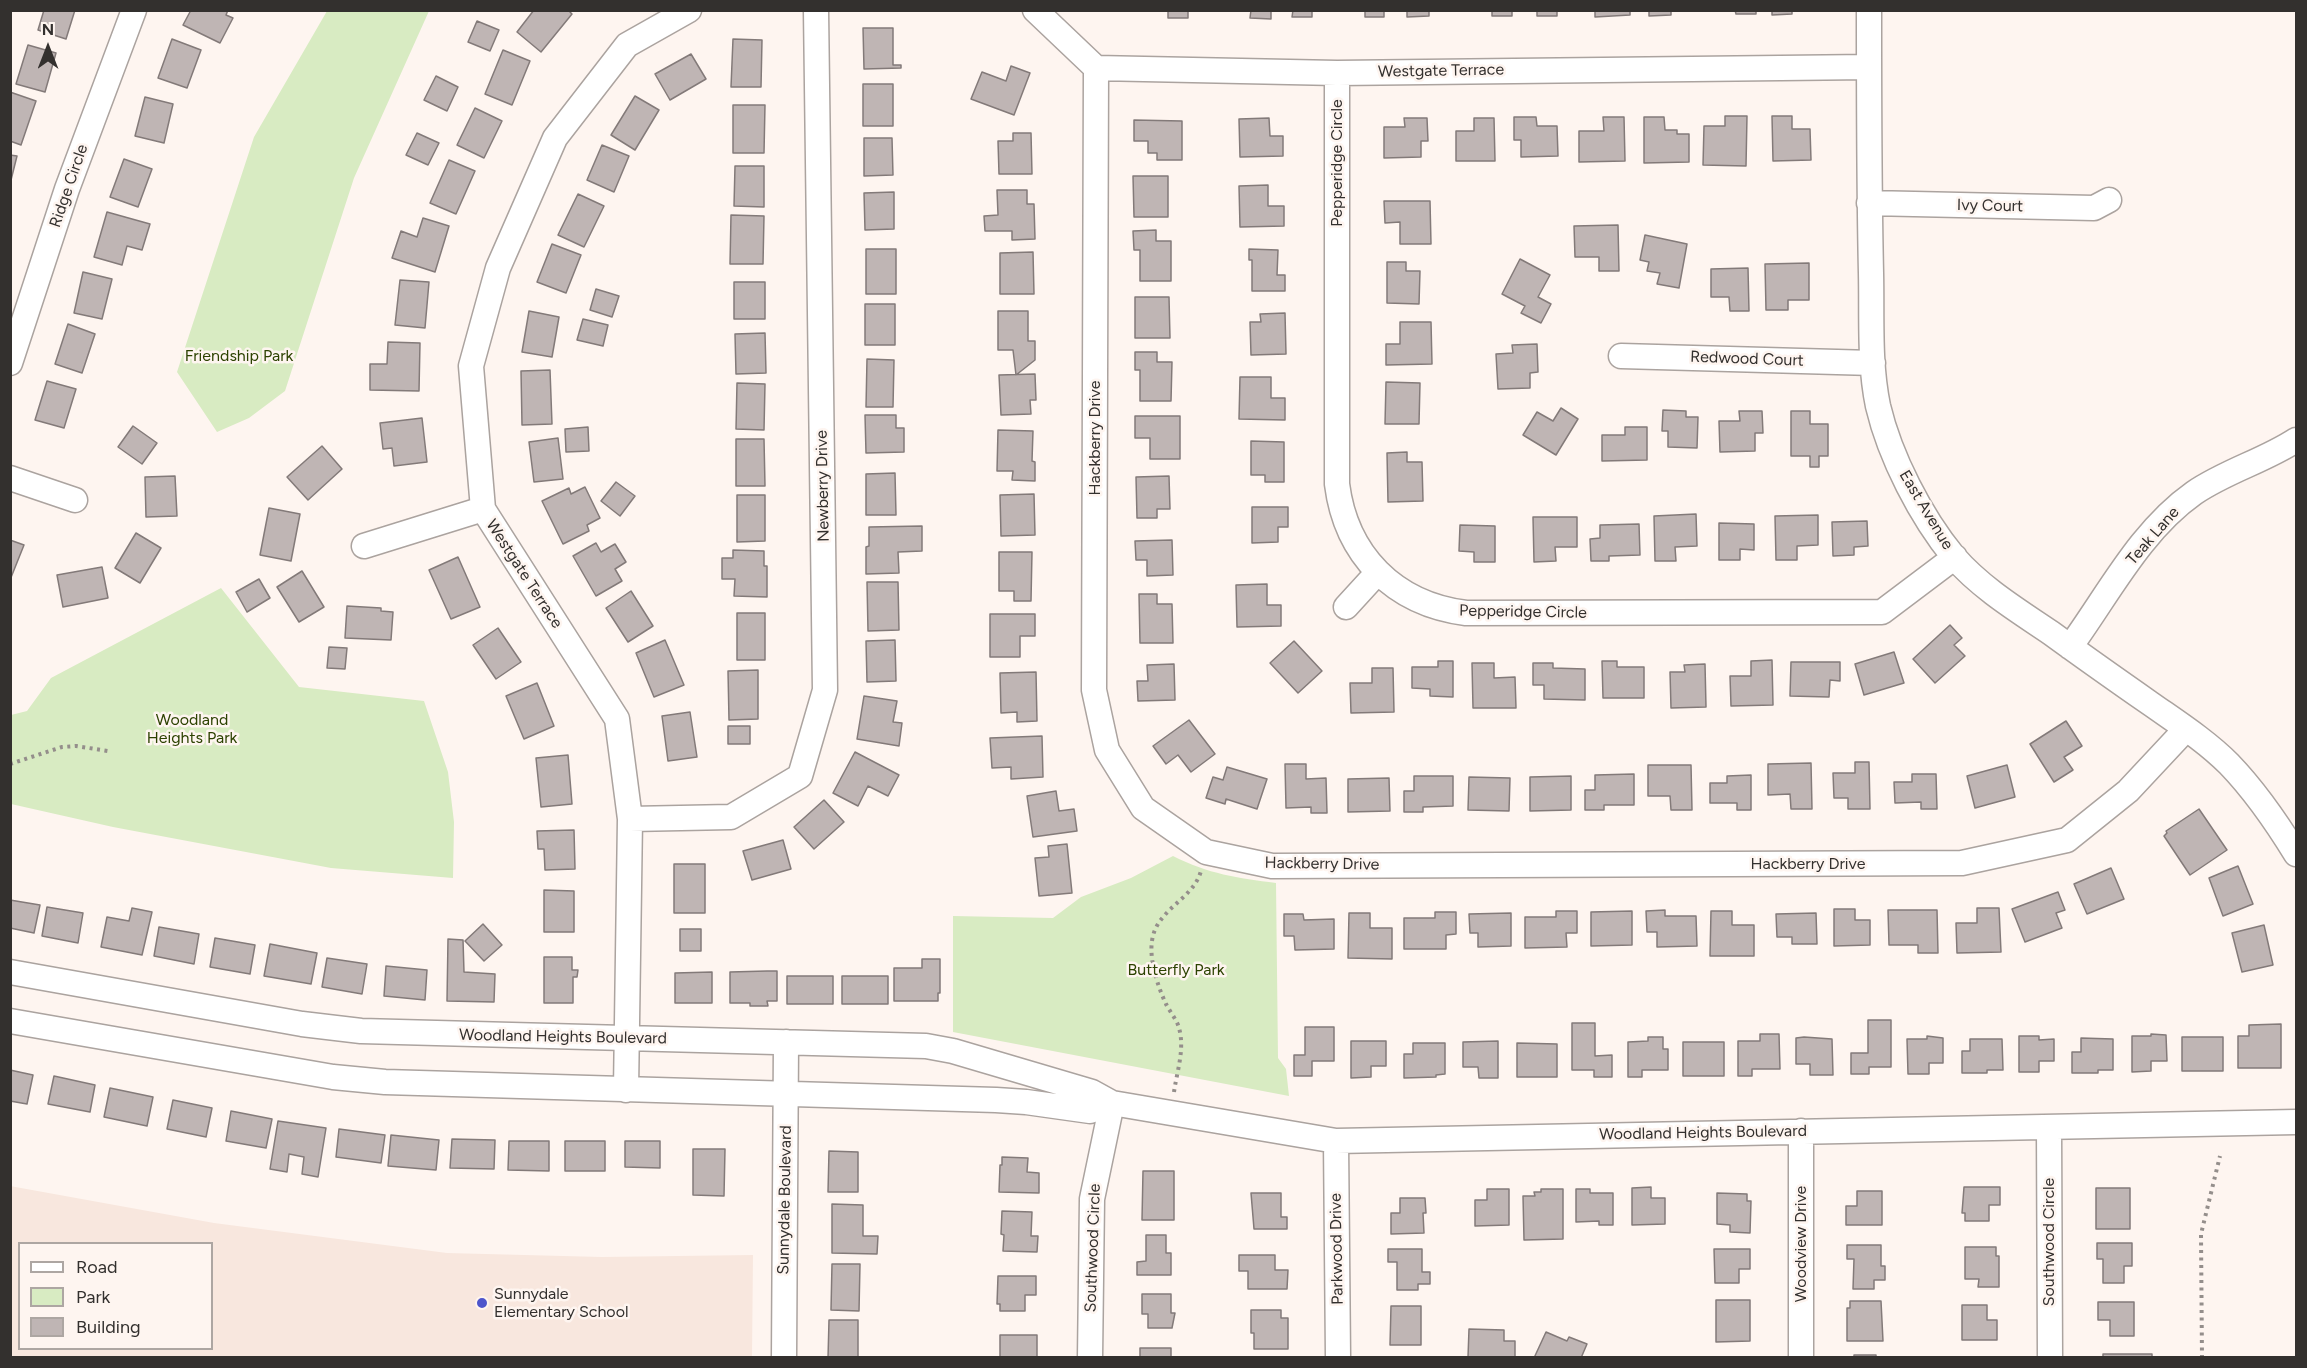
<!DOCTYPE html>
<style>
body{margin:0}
#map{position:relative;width:2307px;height:1368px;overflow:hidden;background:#fef5f0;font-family:Figtree,sans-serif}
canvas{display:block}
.frame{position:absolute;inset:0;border:12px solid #33302e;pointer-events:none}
.legend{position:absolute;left:18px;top:1242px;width:195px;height:108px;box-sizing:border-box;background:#fef5f0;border:2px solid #ada6a2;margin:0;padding:8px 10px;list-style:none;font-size:18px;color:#33302e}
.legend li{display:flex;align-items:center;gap:12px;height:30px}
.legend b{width:30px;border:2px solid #ada6a2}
.north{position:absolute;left:18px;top:18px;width:60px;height:60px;-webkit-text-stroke:4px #fef5f0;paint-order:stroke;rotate:0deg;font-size:16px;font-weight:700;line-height:24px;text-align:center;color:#33302e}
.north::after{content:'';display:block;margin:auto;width:21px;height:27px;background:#33302e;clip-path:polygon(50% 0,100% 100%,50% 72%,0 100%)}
</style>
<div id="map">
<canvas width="2307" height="1368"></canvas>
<div class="frame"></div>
<ul class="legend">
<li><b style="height:8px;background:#fff"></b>Road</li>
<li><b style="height:16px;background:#d8ebc2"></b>Park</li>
<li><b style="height:16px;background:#bfb5b4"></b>Building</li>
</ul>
<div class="north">N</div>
</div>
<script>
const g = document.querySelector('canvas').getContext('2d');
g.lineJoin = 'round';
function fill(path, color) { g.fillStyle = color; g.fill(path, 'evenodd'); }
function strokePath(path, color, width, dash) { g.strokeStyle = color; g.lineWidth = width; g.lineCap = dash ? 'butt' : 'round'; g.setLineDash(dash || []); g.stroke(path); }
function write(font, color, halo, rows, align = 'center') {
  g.font = font + ' Figtree,sans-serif'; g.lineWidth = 5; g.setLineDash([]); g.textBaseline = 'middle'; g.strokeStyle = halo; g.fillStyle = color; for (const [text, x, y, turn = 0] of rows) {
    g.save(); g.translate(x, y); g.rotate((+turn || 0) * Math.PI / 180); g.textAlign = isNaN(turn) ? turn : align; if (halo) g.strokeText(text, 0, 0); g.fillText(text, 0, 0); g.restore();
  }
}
fill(new Path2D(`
 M10 1186 214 1223 447 1253 602 1257 753 1255 752 1357H11ZM20 1244H212V1348H20Z`), '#f8e7de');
fill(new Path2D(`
 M327 11H429L354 178 285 391 249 418 217 432 177 372 254 137Z
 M221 588 299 687 424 701 448 772 454 822 453 878 331 868 113 827 11 804V715L27 711 51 678Z
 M1173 856C1208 874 1238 878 1276 883L1278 1058 1286 1069 1289 1096 953 1032V916L1053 918 1081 897 1131 878Z`), '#d8ebc2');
const building = new Path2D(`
 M44 10H75L66 39 38 30Z
 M191 10H228L226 15 233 18 220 43 183 25Z
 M534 10H568L572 14 541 52 517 32Z
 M1168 10H1188V18H1168Z
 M1251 10H1271V19L1250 18Z
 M1293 10H1312V17H1292Z
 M1365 10H1384V17H1365Z
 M1407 10H1429V16L1407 17Z
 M1492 10H1512V16H1492Z
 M1537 10H1557V16H1537Z
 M1595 10H1630V15L1595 17Z
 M1649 10H1671V15L1649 16Z
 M1735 10H1756V14H1736Z
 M1772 10H1792V14L1772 15Z
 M477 21 499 30 490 51 468 42Z
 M863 28H893V65H901V68L864 69Z
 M172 39 201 50 187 88 158 78Z
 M733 39 762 40 761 87H731Z
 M28 45 56 53 45 92 16 84Z
 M503 50 530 61 512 105 485 94Z
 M691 54 706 79 670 100 655 74Z
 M1011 66 1030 73 1014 115 971 99 982 72 1006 81Z
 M436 76 458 87 447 111 424 100Z
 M863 84H893V126H863Z
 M10 92 36 101 21 145 10 141Z
 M635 96 659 110 635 150 611 135Z
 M145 97 173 104 164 143 135 136Z
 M733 105H765L764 153H733Z
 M475 108 502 121 484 158 457 145Z
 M1725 116H1747L1746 166 1703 165 1704 126H1725Z
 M1772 116H1792V129H1810L1811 160 1773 161Z
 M1514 117H1536L1537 126H1557L1558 156 1521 157V140H1514Z
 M1603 117H1624L1625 161 1579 162V131H1604Z
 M1644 117H1664L1665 130H1677V134H1689V162L1644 163Z
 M1269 118 1270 136H1283V156L1240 157 1239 119Z
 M1404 118H1427L1428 141H1421V157L1384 158V127H1405Z
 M1474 118H1494L1495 161H1456V131H1474Z
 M1134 120 1182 121V160H1157V153H1148V141H1134Z
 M417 133 439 143 428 165 406 155Z
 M1013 133H1031L1032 174H999L998 141H1013Z
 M864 138H892L893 175 864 176Z
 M602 145 629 156 614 192 587 180Z
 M10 155 17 156 10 184Z
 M124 159 152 169 138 207 110 197Z
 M449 160 475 171 456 214 430 203Z
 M735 166H764V207L734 206Z
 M1133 176H1168V217H1134Z
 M1268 185V206H1284V226L1240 227 1239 186Z
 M997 190H1027V204H1034L1035 239 1012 240V231H985L984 216 998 215Z
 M894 192V229L865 230 864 193Z
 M578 194 604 206 584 247 558 235Z
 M1384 201H1430L1431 244H1400V222L1385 223Z
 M107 212 150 224 142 250 127 246 122 265 94 257Z
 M731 215 764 216 763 264H730Z
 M423 218 449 226 435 272 392 258 401 231 417 237Z
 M1618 225 1619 271H1599V257H1575L1574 226Z
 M1156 230V241H1171V281H1140V250H1134L1133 231Z
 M1645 235 1687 244 1679 288 1657 284 1660 273 1647 271 1649 262 1640 260Z
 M552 244 581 255 566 293 537 282Z
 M866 249H896V294H866Z
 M1249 249 1278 250 1277 275H1285V291H1252V260H1249Z
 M1033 252 1034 294H1000V253Z
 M1520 259 1550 275 1538 297 1551 304 1541 323 1521 313 1525 306 1502 294Z
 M1387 262H1406V271H1420L1419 304 1387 303Z
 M1809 263V300H1788V310H1766L1765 264Z
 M1748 268 1749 311H1730L1729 297H1711V269Z
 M83 272 112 279 102 319 74 313Z
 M400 280 429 282 425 328 395 325Z
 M734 282H765V319H734Z
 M596 289 619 296 612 317 590 310Z
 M1135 297H1169L1170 338H1135Z
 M865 304H895V345H865Z
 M529 311 559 317 552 357 522 352Z
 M998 311H1028V341H1035V360L1016 375 1013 350H998Z
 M1285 313 1286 354 1251 355 1250 322H1261L1260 314Z
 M583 319 608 325 603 346 577 340Z
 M1400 322H1431L1432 364 1386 365V344H1400Z
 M68 324 95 334 82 373 55 364Z
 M765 333 766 373 736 374 735 334Z
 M388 342 420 343 419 391 370 390V364H387Z
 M1537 344 1538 372 1530 373V388L1498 389 1496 354 1513 353 1512 345Z
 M1135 352H1157V362H1172L1171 401H1140V370H1135Z
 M867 359 894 360 893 407H866Z
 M550 370 552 424 522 425 521 371Z
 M1035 374 1036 400H1030L1031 414 1001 415 999 375Z
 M1240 377H1271V398H1285V420L1239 419Z
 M47 381 76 389 64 428 35 420Z
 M1386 382 1420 383 1419 424H1385Z
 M737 383 765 384 764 430 736 429Z
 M1561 408 1578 419 1556 455 1523 435 1537 412 1553 421Z
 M1663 410 1686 411V417H1698L1697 448 1668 447V431H1662Z
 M1739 411H1762L1763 433H1755V451L1720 452 1719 421H1740Z
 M1791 411H1810V424H1828V456H1819V467H1810V456H1791Z
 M865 415H896V428H904V452L866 453Z
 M1135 416H1180V459H1150V438H1135Z
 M422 418 427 462 394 466 392 448 383 449 380 423Z
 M133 426 157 443 142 464 118 447Z
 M588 427 589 451 566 452 565 429Z
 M1625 427H1647V460L1602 461V435H1625Z
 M998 430 1033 431 1032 461 1035 462V481L1012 480 1013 471H997Z
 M558 438 563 479 534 482 529 442Z
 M736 439H764L765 486H736Z
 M1251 441 1284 442V482H1265V475H1251Z
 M322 446 342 469 308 500 287 477Z
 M1407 452V462H1422L1423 501 1388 502 1387 453Z
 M895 473 896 515H866V474Z
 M175 476 177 516 146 517 145 477Z
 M1169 476 1170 509H1157V518H1137L1136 477Z
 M616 482 635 496 620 516 601 501Z
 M585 487 600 518 587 525 589 531 563 544 542 501 569 488 571 494Z
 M1034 494 1035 535 1001 536 1000 495Z
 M737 495H765V541L737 542Z
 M1252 507H1288V527H1278V542L1252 543Z
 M269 508 300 514 291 561 260 555Z
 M1696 514 1697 546 1675 547 1676 561H1655L1654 516Z
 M1818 515V545L1797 546V560H1776L1775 516Z
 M1533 517H1577V547H1555L1556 561 1534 562Z
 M1867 521 1868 546 1854 547V555L1833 556 1832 522Z
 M1719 523 1754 524V550L1740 549V560H1719Z
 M1639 524 1640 555 1609 556V561H1591L1590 539 1600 538V525Z
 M1460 525 1495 526V562H1474V552L1459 551Z
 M922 526V551L898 552 899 573 866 574V547L869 546V527Z
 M136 533 161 548 140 583 115 568Z
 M10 540 24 545 10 580Z
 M1172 540 1173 575 1147 576V560H1136L1135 541Z
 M596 543 601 552 615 544 626 562 615 569 622 581 596 596 573 556Z
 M733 550 764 551V566H767V597L734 596 735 579H722V558H733Z
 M999 552H1032L1031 601H1014V591H999Z
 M458 557 480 607 451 619 429 570Z
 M102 567 108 598 63 607 57 575Z
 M302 571 324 607 299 622 277 587Z
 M259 579 270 598 247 612 236 592Z
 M867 582H898L899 630 868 631Z
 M1267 584V605H1281V626L1237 627 1236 585Z
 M631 591 653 626 628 642 606 608Z
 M1139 594H1157V604H1172L1173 643H1140Z
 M347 606 381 608V611L393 612 391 640 345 638Z
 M737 613H765V660H737Z
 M990 614H1035V636H1020V657H990Z
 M1950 625 1962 638 1954 645 1965 656 1935 683 1913 659Z
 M498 628 521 662 496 679 473 645Z
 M665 640 684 685 654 697 636 653Z
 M895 640 896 681 867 682 866 641Z
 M1294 641 1322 671 1298 693 1270 663Z
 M329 647 347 648 345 669 327 668Z
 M1894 652 1904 683 1864 695 1855 664Z
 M1772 660 1773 705 1731 706 1730 676H1751V661Z
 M1438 661H1453V697L1430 696V689L1412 688V667H1438Z
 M1602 661H1617V667H1644V698H1603Z
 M1791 662H1840V681L1830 680 1829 697 1790 696Z
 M1472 663H1494V678L1515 677 1516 708H1473Z
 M1533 663H1553V668L1585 669V700L1544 699V685H1533Z
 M1174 664 1175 700 1138 701 1137 681H1148L1147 665Z
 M1705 664 1706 707 1671 708 1670 672H1685L1684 665Z
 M1372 668H1393L1394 712 1351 713 1350 683H1372Z
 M758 670V719L729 720 728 671Z
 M1036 672 1037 721 1017 722V712L1001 713 1000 673Z
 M537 683 554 726 524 739 506 696Z
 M864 696 897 701 893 722 902 723 899 746 857 739Z
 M690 712 697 757 668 761 662 716Z
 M1189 720 1215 754 1191 772 1178 755 1166 764 1153 746Z
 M2066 721 2082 746 2064 757 2073 770 2054 782 2030 744Z
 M728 726H750V744H728Z
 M1042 736 1043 777 1011 779V767L992 768 990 738Z
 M855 752 899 775 888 796 868 786 858 806 833 793Z
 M568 755 572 804 541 807 536 758Z
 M1855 762H1869L1870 809H1848V798H1834L1833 773H1855Z
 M1811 763 1812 809H1791L1790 794 1768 795V764Z
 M1285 764H1306V779L1326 778 1327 813H1311V807L1286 808Z
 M1648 765H1691L1692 810H1671L1670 796H1648Z
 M2007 765 2015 797 1975 808 1967 776Z
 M1227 767 1267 779 1257 809 1226 799 1225 804 1206 798 1213 777 1223 780Z
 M1634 774V805H1604V810H1585V790H1595V775Z
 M1912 774H1936L1937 809H1921V802L1895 803 1894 782H1912Z
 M1751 775V810H1737V803H1710V783H1727V776Z
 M1414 776H1453V806L1423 807V812H1404V791H1414Z
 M1571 776V810L1530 811V777Z
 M1469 777 1510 778 1509 811 1468 810Z
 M1389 778 1390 811 1348 812V779Z
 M1056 791 1059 811 1074 809 1077 831 1033 837 1027 796Z
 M824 800 844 822 814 849 794 827Z
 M2199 809 2227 850 2190 875 2164 836 2167 833 2166 831Z
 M574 830 575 869 545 870 544 849H538L537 831Z
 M783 840 791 869 752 880 743 851Z
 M1067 844 1072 893 1039 896 1035 858 1049 857 1048 846Z
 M674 864H705V913H674Z
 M2238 866 2253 904 2223 916 2209 878Z
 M2111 868 2124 899 2087 914 2074 884Z
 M544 890 574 891V932H544Z
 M2058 892 2065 910 2056 913 2062 928 2025 942 2012 909Z
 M10 900 40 905 34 933 10 928Z
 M47 907 83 913 78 943 42 936Z
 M132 908 152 912 142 955 101 947 107 917 129 921Z
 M1977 908H1999L2001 952 1957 953 1956 923H1977Z
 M1834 909H1855V920H1870V945L1834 946Z
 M1665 910V916H1696L1697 946 1657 947V932H1647L1646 911Z
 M1888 910H1937L1938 953H1918V945H1889Z
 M1556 911H1577V933H1566L1567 947 1525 948V917H1556Z
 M1632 911V945L1591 946V912Z
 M1711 911H1732V925H1754V956H1710Z
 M1435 912H1456V934L1446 935V949H1404V918H1435Z
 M1349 913H1370V928H1392V959L1348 958Z
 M1511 913V946L1478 947V933H1470L1469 914Z
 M1816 913 1817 944H1792V937H1777L1776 914Z
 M1284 914H1303L1304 920 1334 919V949L1295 950 1294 936H1284Z
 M483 924 502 945 484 961 465 941Z
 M2264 925 2273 965 2242 972 2232 933Z
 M159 927 199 934 194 964 154 956Z
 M680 929H701V951H680Z
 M215 938 255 945 250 974 210 967Z
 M448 939 463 940 464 972 495 974 494 1002 447 1001Z
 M270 944 317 953 311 984 264 976Z
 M544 957H572V970H578L577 977H573V1003H544Z
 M327 958 367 964 362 994 322 987Z
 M922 959H940V993H938V1001H894V968H922Z
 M386 966 427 970 425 1000 384 996Z
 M767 971H777V1001H767L768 1006H750V1003H730V972Z
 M712 972V1003H675V973Z
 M787 976H833V1004H787Z
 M842 976H888V1004H842Z
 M1868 1020H1891V1067H1869V1074H1851V1053H1868Z
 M1572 1023H1595V1056L1612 1055V1077H1594V1070H1572Z
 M2281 1024V1068H2238V1036H2249V1025Z
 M1305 1027H1334V1061H1312V1076H1294V1055H1305Z
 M1760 1034H1779L1780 1069H1752V1076H1738V1041H1760Z
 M2151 1034 2166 1035 2167 1061H2151V1071L2132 1072V1036H2151Z
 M1927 1036 1943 1038V1063H1929V1074H1908L1907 1039H1927Z
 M2019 1036H2039V1040L2054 1039V1061H2039V1072H2019Z
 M1648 1037H1663V1049H1668V1070H1642V1077H1628V1042L1648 1041Z
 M1804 1037 1832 1039 1833 1075H1810V1064H1796V1038Z
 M2182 1037H2223V1071H2182Z
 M2081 1038 2113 1039V1070H2098V1073H2072V1052H2081Z
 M1970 1039H2002L2003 1070H1987V1073H1962V1051H1970Z
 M1351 1041H1386V1066H1371V1077L1351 1078Z
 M1498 1041V1078H1479L1478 1067H1463V1042Z
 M1683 1042H1724V1076H1683Z
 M1413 1043H1445V1074L1436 1075V1077L1404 1078V1054H1413Z
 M1517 1043 1557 1044V1077H1517Z
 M10 1070 33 1075 27 1104 10 1101Z
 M54 1076 95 1085 90 1112 48 1104Z
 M110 1088 153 1097 147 1126 104 1117Z
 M173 1100 212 1108 206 1137 167 1129Z
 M231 1111 272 1119 266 1148 226 1141Z
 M278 1121 326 1128 318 1177 302 1174 304 1157 289 1154 287 1172 270 1169Z
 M339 1129 385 1135 381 1163 336 1157Z
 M391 1135 439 1140 436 1170 388 1166Z
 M452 1139 495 1140 494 1169 450 1168Z
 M509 1141H549V1171L508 1170Z
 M565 1141H605V1171H565Z
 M625 1141H660V1168L625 1167Z
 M693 1149H725L724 1196 693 1195Z
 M829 1151 858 1152V1192H828Z
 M1002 1157 1028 1158 1027 1172 1039 1173V1193L999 1192 1000 1165H1002Z
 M1143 1171H1174V1220H1142Z
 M1651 1187V1198H1665V1224L1632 1225V1188Z
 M1964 1187H2000V1205H1989V1221H1965V1213H1962Z
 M2096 1188H2130V1229H2096Z
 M1487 1189H1509V1225L1475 1226V1200H1487Z
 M1541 1189H1563V1239L1524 1240 1523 1196H1535L1534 1192H1541Z
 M1576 1189H1590V1193H1613V1225H1599V1221L1576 1222Z
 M1857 1191H1882V1225H1846V1206H1857Z
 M1251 1193H1281V1217H1287V1229H1254Z
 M1717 1193 1747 1194V1201H1751L1750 1233 1730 1232V1225L1717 1224Z
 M1400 1198H1425L1426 1213H1423L1424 1233 1391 1234V1213H1400Z
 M832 1204 863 1205V1236H878L877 1254 832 1253Z
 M1002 1211 1032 1212 1031 1236H1038L1037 1252 1003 1251 1004 1235 1001 1234Z
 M1146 1235H1166V1253H1171V1275H1137V1262L1146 1261Z
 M2097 1243H2132V1266H2124V1283H2103V1259H2097Z
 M1847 1245H1881V1266H1885V1280H1874V1289H1853L1854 1259H1847Z
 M1965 1247H1996V1256H1999V1287H1978L1979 1279H1965Z
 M1388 1249H1422V1272H1430V1284H1418V1290H1397V1262H1388Z
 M1714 1249H1750V1269H1739V1283H1715Z
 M1239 1255H1275V1270H1288L1287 1289H1248V1271H1239Z
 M832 1264H860L859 1311 831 1310Z
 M998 1276H1036V1295H1025V1311H1000V1304H997Z
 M1142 1294H1171V1313H1175L1172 1328H1148V1314H1142Z
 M1716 1300H1750V1341L1716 1342Z
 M1850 1301H1881L1883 1341H1847V1308H1850Z
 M2098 1302H2134V1336H2110V1320H2098Z
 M1962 1305H1987V1320H1997V1340H1962Z
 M1391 1306H1421V1345H1390Z
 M1251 1310H1281V1318H1288V1349H1254V1333H1251Z
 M829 1320H858V1358H828Z
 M1469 1329 1504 1330V1341H1515V1358L1468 1357Z
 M1546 1332 1567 1341 1569 1337 1587 1344 1581 1358H1534Z
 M1000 1335H1037V1358L1000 1357Z
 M1140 1348H1171V1358H1140Z
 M2103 1354H2152V1358H2103Z
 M1854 1355H1876V1358H1854Z`);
fill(building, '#bfb5b4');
strokePath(building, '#837a79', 1.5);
const minor = new Path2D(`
 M1035 10 1096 68 1337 73 1869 67
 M1869 10C1869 98 1869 185 1871 273 1872 317 1869 363 1878 406 1890 457 1921 517 1954 557 1981 588 2017 610 2051 633 2084 657 2118 681 2151 704 2178 723 2206 741 2229 764 2255 791 2277 823 2296 854
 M1096 68 1094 690 1107 750 1143 808 1206 852 1272 866 1962 863 2067 840 2128 791 2186 729
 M1337 73V484C1346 555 1394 604 1466 613L1882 612 1955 557
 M1869 203 2094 208 2109 200
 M1621 356 1873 363
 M10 363 67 189 134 10
 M10 478 75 500
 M364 546 483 509
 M1346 607 1378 572
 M2070 647C2108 595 2140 531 2194 493 2226 471 2264 461 2296 440
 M630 819 731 817 800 776 825 690 816 10
 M10 972 302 1024 361 1031 926 1046 953 1051 1092 1092 1112 1103 1336 1141 2296 1122
 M10 1021 333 1077 385 1082 996 1100 1026 1102 1090 1111 1112 1103
 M626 1090 630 819 617 719 483 509 471 366 498 268 555 138 627 45 689 10
 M2049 1127 2050 1358
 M1336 1141 1338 1358
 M784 1358 786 1042
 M1090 1358 1092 1199 1112 1103
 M1801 1358V1131`);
strokePath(minor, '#aba39f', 27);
strokePath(new Path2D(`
 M10 764 62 747 76 746 108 751
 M1174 1092C1177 1071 1185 1049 1179 1028 1177 1020 1170 1012 1166 1004 1158 987 1149 960 1152 941 1156 909 1193 900 1201 871
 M2202 1358 2201 1234 2220 1156`), '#948e8b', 4, [3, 4.5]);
strokePath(minor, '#fff', 24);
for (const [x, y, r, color] of [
 [482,1303,6,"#4d55cb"]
]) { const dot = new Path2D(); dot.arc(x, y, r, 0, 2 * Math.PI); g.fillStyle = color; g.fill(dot); strokePath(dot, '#fef5f0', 2); }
write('16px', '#33302e', '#fef5f0', [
 ["Westgate Terrace",1441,71,-1],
 ["Pepperidge Circle",1337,163,-90],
 ["Ridge Circle",69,186,-71],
 ["Ivy Court",1990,206,1],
 ["Redwood Court",1747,359,2],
 ["Hackberry Drive",1095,438,-90],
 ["Newberry Drive",823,486,-91],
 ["East Avenue",1926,510,59],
 ["Teak Lane",2153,536,-49],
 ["Westgate Terrace",524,574,57],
 ["Pepperidge Circle",1523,612,1],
 ["Hackberry Drive",1322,864,1],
 ["Hackberry Drive",1808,864],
 ["Woodland Heights Boulevard",563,1037,1],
 ["Woodland Heights Boulevard",1703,1133,-1],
 ["Sunnydale Boulevard",785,1200,-89],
 ["Southwood Circle",2049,1242,-90],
 ["Woodview Drive",1801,1244,-90],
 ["Southwood Circle",1093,1248,-88],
 ["Parkwood Drive",1337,1249,-91]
]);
write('16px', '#2c4201', '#fef5f0', [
 ["Friendship Park",239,356],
 ["Woodland",192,720],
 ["Heights Park",192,738],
 ["Butterfly Park",1176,970]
]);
write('16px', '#33302e', '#fef5f0', [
 ["Sunnydale",494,1294],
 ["Elementary School",494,1312]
], 'left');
</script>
